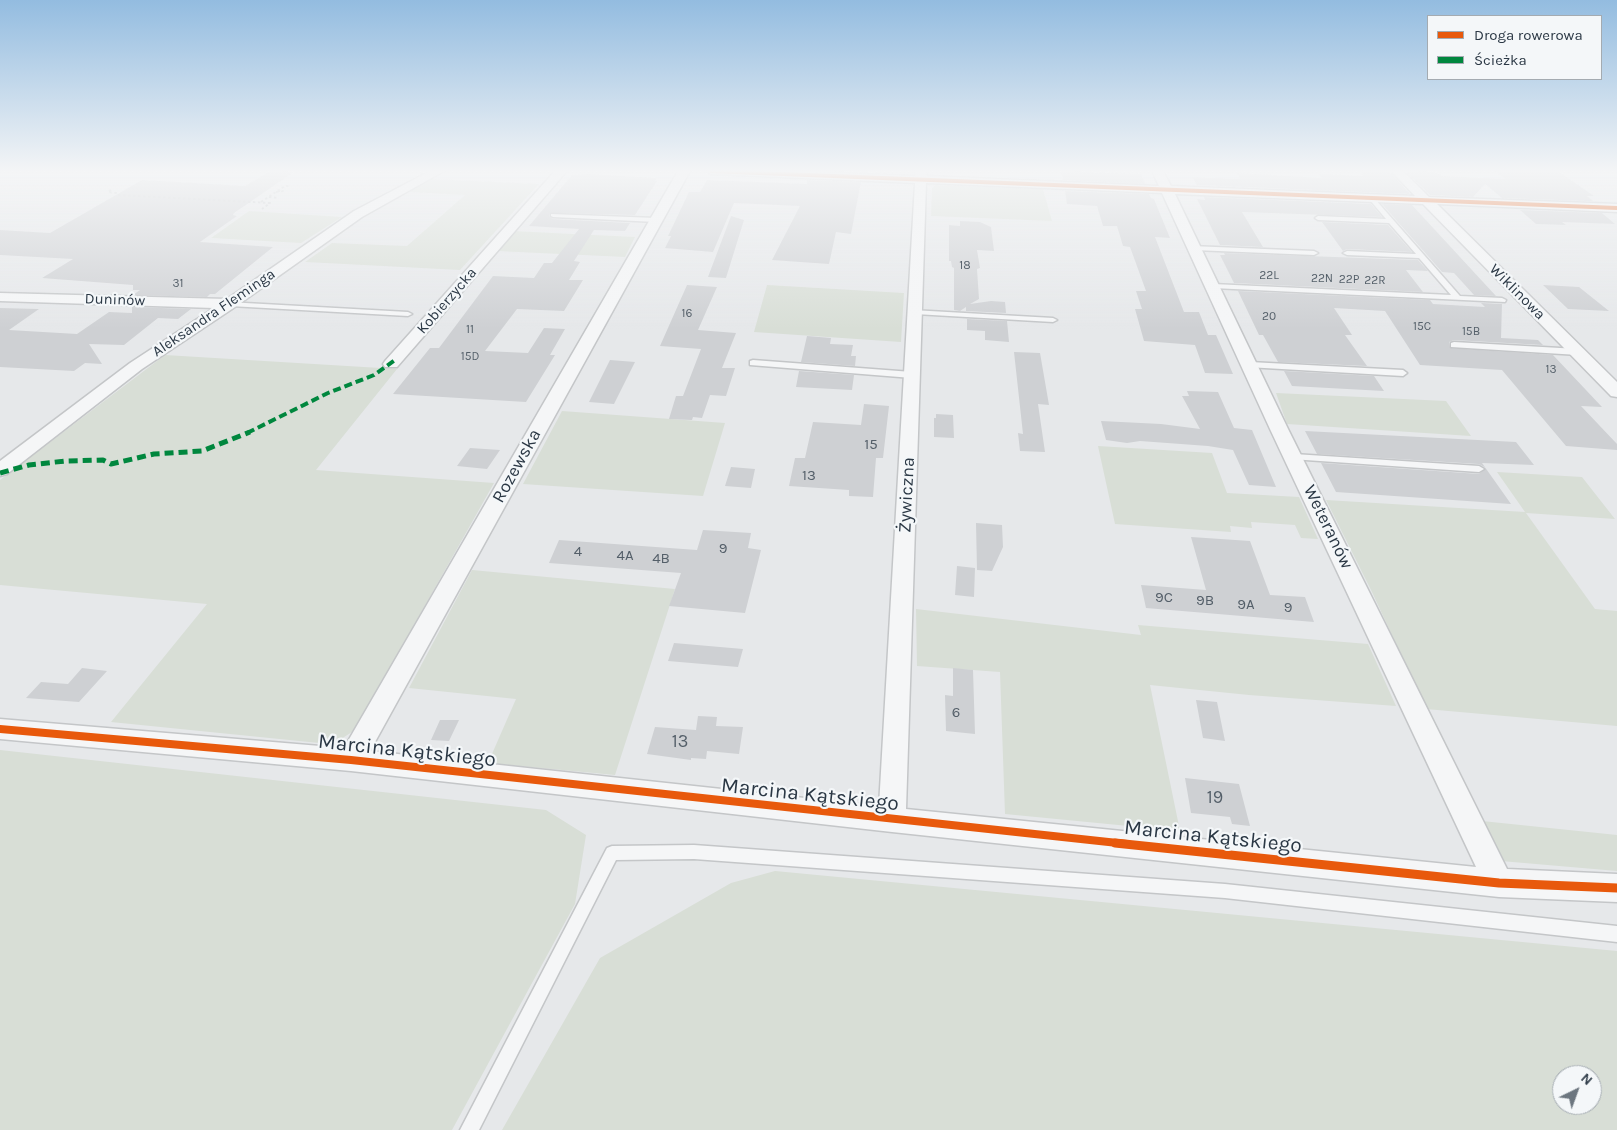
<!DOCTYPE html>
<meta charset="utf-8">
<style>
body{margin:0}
#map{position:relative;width:1617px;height:1130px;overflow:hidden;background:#e6e8ea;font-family:Karla,sans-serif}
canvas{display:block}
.legend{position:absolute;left:1427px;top:15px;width:175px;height:65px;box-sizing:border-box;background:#f4f7f9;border:1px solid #a4abb1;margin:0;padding:6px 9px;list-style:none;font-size:15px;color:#2b3845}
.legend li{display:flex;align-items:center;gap:10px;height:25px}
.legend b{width:25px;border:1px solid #a4abb1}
.north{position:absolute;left:1552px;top:1065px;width:50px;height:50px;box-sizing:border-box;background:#f4f7f9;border:1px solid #a4abb1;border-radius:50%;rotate:42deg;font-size:14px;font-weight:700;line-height:20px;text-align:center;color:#2b3845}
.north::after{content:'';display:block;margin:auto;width:18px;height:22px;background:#6c767f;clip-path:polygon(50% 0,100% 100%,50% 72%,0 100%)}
</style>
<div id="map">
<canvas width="1617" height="1130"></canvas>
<ul class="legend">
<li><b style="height:6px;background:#e8590c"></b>Droga rowerowa</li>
<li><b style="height:6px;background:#00873e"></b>Ścieżka</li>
</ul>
<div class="north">N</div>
</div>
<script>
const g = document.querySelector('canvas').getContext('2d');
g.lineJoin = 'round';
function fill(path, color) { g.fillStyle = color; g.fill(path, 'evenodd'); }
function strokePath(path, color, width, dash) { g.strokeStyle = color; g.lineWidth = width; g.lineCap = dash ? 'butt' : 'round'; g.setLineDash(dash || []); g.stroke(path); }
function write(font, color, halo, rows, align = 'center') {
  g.font = font + ' Karla,sans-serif'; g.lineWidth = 4.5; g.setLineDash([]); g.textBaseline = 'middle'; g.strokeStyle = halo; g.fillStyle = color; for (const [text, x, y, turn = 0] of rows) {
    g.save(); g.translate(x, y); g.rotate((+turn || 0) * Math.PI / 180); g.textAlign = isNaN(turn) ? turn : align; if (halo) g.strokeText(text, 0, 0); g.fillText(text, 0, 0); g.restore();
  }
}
fill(new Path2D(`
 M430 179 539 184 460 270 305 262 332 243 407 246 465 195 409 192Z
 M935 185 1043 189 1052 221 931 216 932 188Z
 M249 211 342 217 301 243 211 238Z
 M513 231 635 237 625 257 496 251Z
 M767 285 904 293 901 342 754 332Z
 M165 355 397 369 316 470 494 483 355 730 338 741 319 743 111 722 207 604 0 585V480Z
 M1276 393 1446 401 1471 436 1287 424Z
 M562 411 725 423 703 496 523 484Z
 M1098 446 1212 453 1227 493 1299 497 1318 539 1301 538 1295 525 1251 522 1252 528 1230 526 1231 532 1115 524Z
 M1497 472 1582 477 1615 519 1526 513 1595 609 1617 611V726L1426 709 1372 592 1326 500 1525 512Z
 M472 570 675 589 615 775 488 763 516 699 409 688Z
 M916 609 1141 635 1138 625 1368 644 1396 706 1249 695 1150 685 1180 831 1005 814 1000 672 917 666Z
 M0 750 546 810 586 835 575 904 452 1130H0Z
 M1482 821 1617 835V871L1501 861Z
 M775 871 1617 951V1130H502L600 958 731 883ZM1562 1075H1592V1105H1562Z`), '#d8ded6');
fill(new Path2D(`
 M270 171 294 172 234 213 233 215 237 216 200 242 273 247 215 294H210L207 297 133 295 140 290H133V285L42 278 73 259 0 255V230L50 233 142 180 245 186Z
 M1061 171 1141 174 1145 184 1063 180Z
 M1360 171H1389L1410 194 1197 185 1192 177 1240 179 1237 173 1322 178 1319 174 1363 176Z
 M1405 171 1435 172 1442 176 1505 179 1495 171H1558L1594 196H1587L1593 201H1587L1502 198 1485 184 1473 197 1430 195Z
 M588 174 657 178 655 181H657L635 215 550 213 549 216 553 219 630 223 625 231 594 230 574 261 580 262 569 280H583L564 311 517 309 485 351 528 353 544 328 565 329 550 355H555L526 402 393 394 430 348H439L493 276 534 278 544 263H552L579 229 529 226 572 175Z
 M707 180 807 184V180L861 182 851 234 836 232 829 264 772 260 800 206 734 203 713 252 665 248 671 236H668L689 192H700Z
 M1065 191 1149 194 1151 198 1154 199 1170 238 1155 237 1184 312H1199L1208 335H1216L1233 374 1205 373 1195 345 1144 341 1135 309H1142L1136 291H1146L1130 247 1123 246 1117 226H1103L1097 206 1067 204Z
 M1204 197 1371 204 1382 217 1242 212 1263 247 1220 245 1197 199 1205 200Z
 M1382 204 1412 205 1496 296 1474 295 1454 273 1442 272Z
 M1520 210 1602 213 1615 224 1562 222 1566 225 1536 224Z
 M731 216 744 220 726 278 708 277Z
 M960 221 980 222 991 227 994 251 977 250 980 268 977 269 979 299 970 304 991 301 1005 302 1006 313 966 311V307L960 311 954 310V268L952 267 951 261H949V225L960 226Z
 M1322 222 1388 225 1412 252 1347 249 1343 251Z
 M1224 253 1418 260 1428 271 1406 270 1423 292 1234 283 1220 255H1225Z
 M687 285 717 287 698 330 736 333 722 368H735L726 396 710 395 702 418 693 417 692 420 669 419 676 396H683L701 349 660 346Z
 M1543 285 1579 287 1609 311 1568 309Z
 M1238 291 1430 300 1433 304 1485 307 1481 303 1502 304 1501 338 1538 340 1543 345 1454 340 1449 342 1450 348 1553 355 1602 407 1581 406 1617 444V450L1566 446 1502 370 1420 365 1385 311 1334 308 1352 335H1345L1367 366 1278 362 1263 335H1259Z
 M132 307 191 309 178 319 158 318 124 345 89 344 102 364 85 363 74 371 0 367V308L39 309 9 330 77 334 109 312 132 313Z
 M967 319 1007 321 1009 342 985 340V331L967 330Z
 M807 336 831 338 830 344 853 345 851 356H856L855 366 801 362Z
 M1014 352 1040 353 1049 405 1038 404 1045 452 1020 451 1018 433 1023 434Z
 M610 360 635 362 614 404 589 402Z
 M799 371 854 375 852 390 796 387Z
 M1284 371 1374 376 1384 391 1292 386Z
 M1187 391 1218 392 1234 428 1252 430 1276 487 1249 485 1233 450 1208 446 1140 441 1127 443 1106 440 1101 421 1161 424 1200 429 1182 396H1189Z
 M864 404 889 406 883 458H876L873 497 849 496V490L789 486 795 458H805L813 422 861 425Z
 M936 414 953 415 954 438 934 437V418H936Z
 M1305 431 1516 442 1534 465 1482 463 1511 504 1336 492 1321 463 1479 474 1486 468 1479 464 1317 454Z
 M470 448 500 450 487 469 457 466Z
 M731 467 755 469 751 488 725 486Z
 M976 523 1002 525 1003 547 992 571 977 570Z
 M703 530 751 533 748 548 761 550 745 613 669 606 681 573 549 563 559 540 697 550Z
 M1191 537 1250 541 1270 595 1305 597 1314 622 1146 608 1141 585 1206 590Z
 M957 566 975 568 974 597 955 595Z
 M674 643 743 649 738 667 668 661Z
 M82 668 107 671 79 702 26 698 41 682 68 684Z
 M953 668 973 670 975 734 946 731 945 695 953 696Z
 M1196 700 1217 702 1225 741 1203 738Z
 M698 716 717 717 716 726 743 727 739 754 707 751 706 759 691 758V760L647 754 655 727 696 730Z
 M440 720H459L449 741 431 740Z
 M1185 778 1239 784 1250 826 1232 824 1230 817 1191 813Z`), '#ced0d3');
const lane = new Path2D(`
 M1370 198H1374L1460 296 1502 298 1506 300 1505 302 1213 288 1209 286 1213 284 1451 295 1419 258 1347 255 1343 253 1347 251 1416 254 1389 223 1318 220 1315 218 1318 216 1386 219 1370 200Z
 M551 214 656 218 659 220 656 222 553 217 551 216Z
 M1191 246 1314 251 1318 253 1314 255 1194 250 1190 248Z
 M227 302 408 312 412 314 408 316 230 306H227Z
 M912 310 1053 318 1057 320 1053 322 915 314 911 312Z
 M1454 342 1578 349 1582 352 1578 355 1451 347V343Z
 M753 360 912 372 916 375 912 378 750 365V361Z
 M1250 362 1403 370 1407 373 1403 376 1247 367 1246 365Z
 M1294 454 1479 466 1484 469 1479 472 1291 459 1289 457Z
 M694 845 1225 884 1617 926V942L1225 898 694 859 616 860 479 1130H460L607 848 612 846Z`);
const street = new Path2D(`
 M430 171H444L362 217 235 307 142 369 7 474 0 476V461L130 363 214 308 0 301V293L227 299 354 211Z
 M555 171H567L397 367H385L383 364 385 361Z
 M678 171H690L370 751 879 806 915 183 711 174 706 171H787L915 176 916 171H926L927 176 1159 186 1152 171H1163L1171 186 1415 196 1391 171H1403L1429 197 1617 204V212L1437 204 1617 382V397L1611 396 1423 204 1175 194 1288 429 1507 869 1617 874V902L1499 897 892 832 351 771 0 739V719L344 748ZM926 183 1162 193 1270 429 1476 867 906 809Z`);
strokePath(lane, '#c4c6c8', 3);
strokePath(street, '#c4c6c8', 3);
strokePath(new Path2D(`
 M111 190 108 192 117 193 118 195 270 203 262 209
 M276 192 283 191H277
 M269 197 278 198
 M261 202 285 186H290`), '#c5c8ca', 2, [2.5, 2.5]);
fill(lane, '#f5f6f7');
fill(street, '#f5f6f7');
strokePath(new Path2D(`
 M247 433 328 393 374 375 395 360`), '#00873e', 4, [8, 4]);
strokePath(new Path2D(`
 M0 473 29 465 65 461 103 460 111 464 154 454 202 451 250 432`), '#00873e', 5, [9, 5]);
strokePath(new Path2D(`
 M711 171 1617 208`), '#e8590c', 4);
strokePath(new Path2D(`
 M0 729 351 760 1127 844`), '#e8590c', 8);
strokePath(new Path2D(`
 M1115 843 1499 883 1617 888`), '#e8590c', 9);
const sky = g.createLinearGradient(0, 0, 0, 329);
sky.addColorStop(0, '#93bce0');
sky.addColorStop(0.52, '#f4f5f6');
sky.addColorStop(1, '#f4f5f600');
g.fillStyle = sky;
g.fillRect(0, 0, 1617, 329);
write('12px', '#545f69', null, [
 ["18",965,266],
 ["22L",1269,276],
 ["22N",1322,279],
 ["22P",1349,280],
 ["22R",1375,281],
 ["31",178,284],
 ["16",687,314],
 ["20",1269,317],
 ["15C",1422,327],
 ["11",470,330],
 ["15B",1471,332],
 ["15D",470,357],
 ["13",1551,370]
]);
write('15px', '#2b3845', '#f4f7f9', [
 ["Wiklinowa",1517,292,45],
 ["Duninów",115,300,2],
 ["Kobierzycka",447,301,-49],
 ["Aleksandra Fleminga",214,313,-34]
]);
write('15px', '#545f69', null, [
 ["15",871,445],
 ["13",809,476],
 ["9",723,549],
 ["4",578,552],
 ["4A",625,556],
 ["4B",661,559],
 ["9C",1164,598],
 ["9B",1205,601],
 ["9A",1246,605],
 ["9",1288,608],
 ["6",956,713]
]);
write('18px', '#2b3845', '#f4f7f9', [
 ["Rozewska",517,466,-61],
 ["Żywiczna",907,495,-87],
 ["Weteranów",1328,527,64]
]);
write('18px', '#545f69', null, [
 ["13",680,742],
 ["19",1215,798]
]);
write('21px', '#2b3845', '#f4f7f9', [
 ["Marcina Kątskiego",407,751,6],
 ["Marcina Kątskiego",810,795,6],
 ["Marcina Kątskiego",1213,837,6]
]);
</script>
